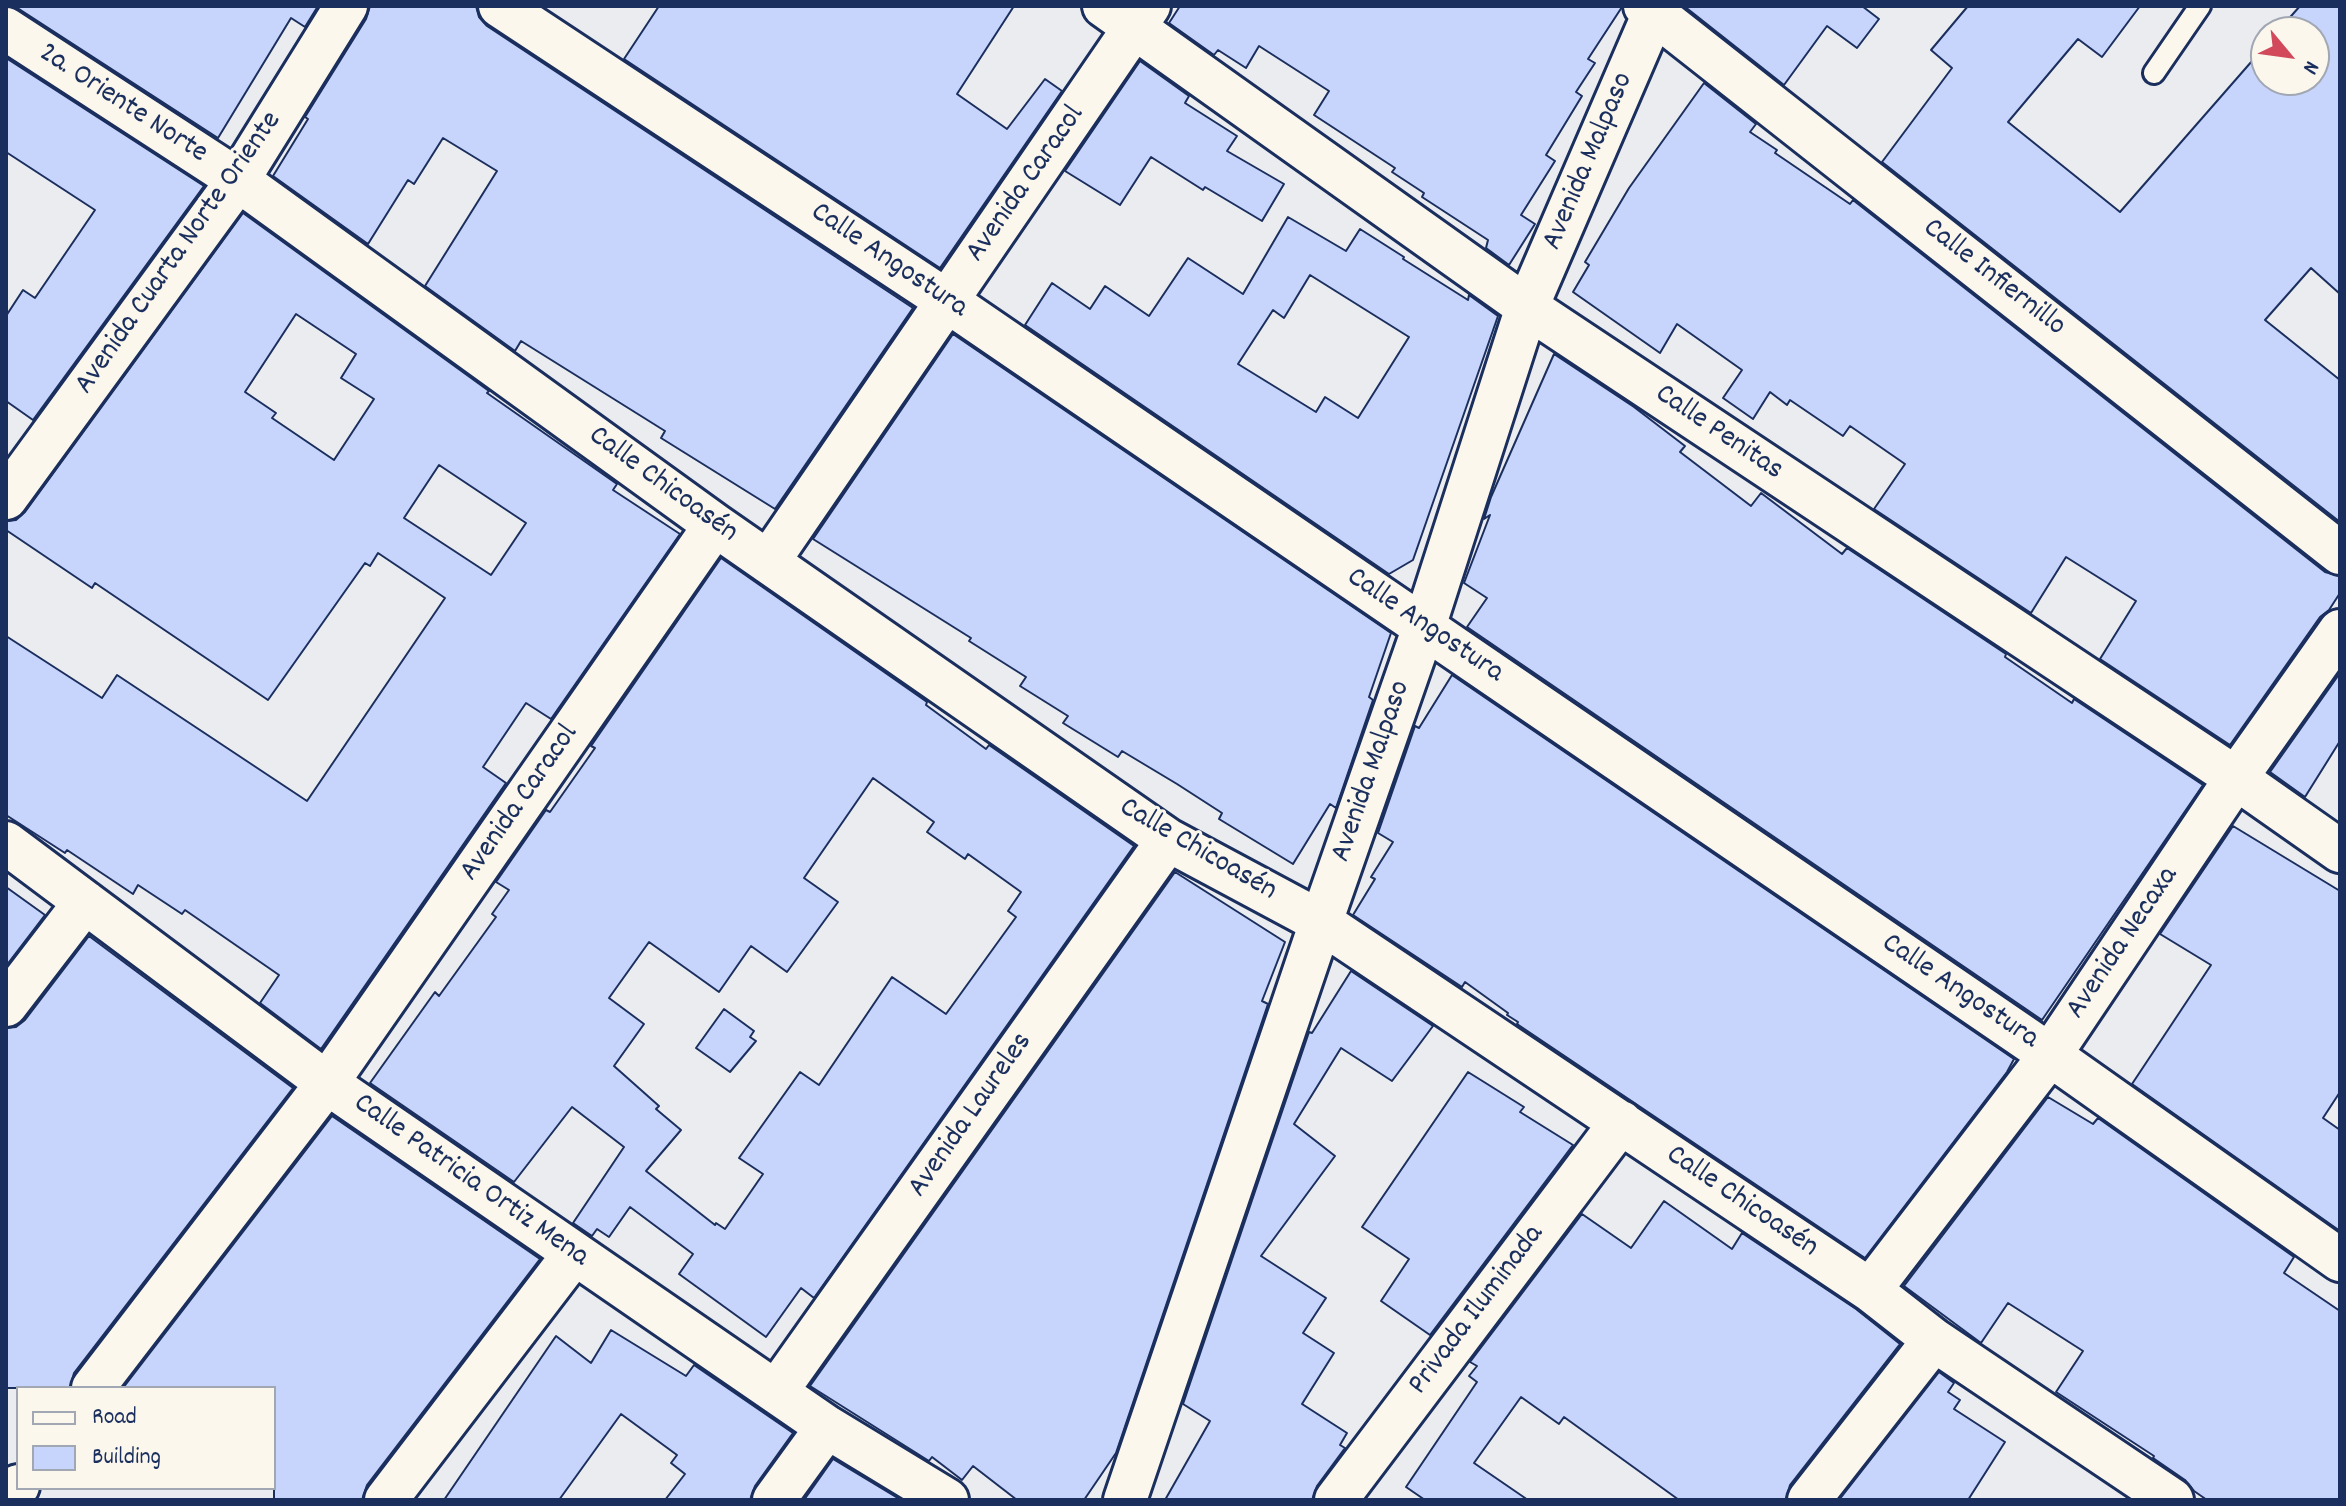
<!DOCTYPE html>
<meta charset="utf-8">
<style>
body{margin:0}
#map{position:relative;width:2346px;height:1506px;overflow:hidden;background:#ebecf0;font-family:Dekko,sans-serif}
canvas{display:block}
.frame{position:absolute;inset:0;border:8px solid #1b2f5e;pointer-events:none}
.legend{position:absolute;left:16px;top:1386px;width:260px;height:104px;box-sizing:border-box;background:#fbf7ec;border:2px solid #a1a7b3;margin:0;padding:10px 14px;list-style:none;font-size:24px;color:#1b2f5e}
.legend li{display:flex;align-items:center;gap:16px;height:40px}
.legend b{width:40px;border:2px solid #a1a7b3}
.north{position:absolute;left:2250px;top:16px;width:80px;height:80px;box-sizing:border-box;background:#fbf7ec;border:2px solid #a1a7b3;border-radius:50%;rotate:119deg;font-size:22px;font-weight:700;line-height:32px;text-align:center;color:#1b2f5e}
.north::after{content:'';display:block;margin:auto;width:28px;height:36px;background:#d1495b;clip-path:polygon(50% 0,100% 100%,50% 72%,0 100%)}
</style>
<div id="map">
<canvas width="2346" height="1506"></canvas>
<div class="frame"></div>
<ul class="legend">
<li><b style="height:10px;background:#fbf7ec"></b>Road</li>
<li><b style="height:22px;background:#c7d4fb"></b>Building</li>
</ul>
<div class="north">N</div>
</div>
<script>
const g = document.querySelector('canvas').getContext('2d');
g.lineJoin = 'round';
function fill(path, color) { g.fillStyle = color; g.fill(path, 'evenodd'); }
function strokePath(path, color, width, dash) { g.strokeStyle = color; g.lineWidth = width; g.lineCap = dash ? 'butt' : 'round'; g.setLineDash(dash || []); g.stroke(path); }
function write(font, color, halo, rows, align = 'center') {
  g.font = font + ' Dekko,sans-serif'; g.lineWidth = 6; g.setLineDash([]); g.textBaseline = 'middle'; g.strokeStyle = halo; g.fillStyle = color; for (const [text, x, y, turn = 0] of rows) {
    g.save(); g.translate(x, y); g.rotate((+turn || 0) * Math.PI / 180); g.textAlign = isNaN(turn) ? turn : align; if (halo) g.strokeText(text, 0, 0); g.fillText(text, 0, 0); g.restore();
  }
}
const building = new Path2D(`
 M11 6H318L305 27 291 18 218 138 19 9Z
 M370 6H476L479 17 487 26 913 308 775 509 661 438 665 431 521 341 515 351 425 286 497 171 443 138 414 184 408 180 368 244 273 176 308 119 305 117 366 19Z
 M659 6H1014L957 94 1007 129 1045 79 1062 91 940 268 624 59Z
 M1180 6H1622V7L1588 59 1595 63 1576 92 1582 96 1546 155 1555 161 1521 215 1535 224 1509 265 1486 248 1488 240 1422 197 1424 193 1392 172 1395 168 1314 115 1329 91 1259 46 1246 68 1218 50 1214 55 1169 23Z
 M1684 6H1862L1879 19 1857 48 1827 26 1784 85Z
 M1968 6H2140L2102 57 2078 39 2008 122 2120 212 2266 45V80H2314V32H2277L2300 6H2340V294L2311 268 2265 320 2340 380V522L1882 162 1952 68 1931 50Z
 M6 58 204 186 33 420 6 401V316L23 290 35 298 95 210 6 152Z
 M1140 61 1189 96 1185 103 1237 136 1227 151 1284 184 1262 221 1205 187 1203 190 1151 157 1120 205 1065 171Z
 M1704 83 1756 124 1750 132 1777 150 1775 153 1850 204 1853 200 2325 572 2340 576V593L2329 610 2320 617 2230 745 2100 659 2136 601 2066 557 2031 613 1874 509 1905 464 1850 426 1843 436 1790 400 1787 405 1770 392 1753 419 1723 398 1742 370 1677 324 1660 353 1573 292 1589 265 1585 262 1629 188Z
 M243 213 489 391 487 393 617 484 613 490 680 534 551 719 526 703 483 767 506 783 321 1049 260 1003 279 975 185 910 182 914 138 885 133 894 67 850 65 853 6 815V636L102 698 117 675 307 801 445 598 378 553 370 566 365 563 268 700 95 583 92 588 6 530 7 521 16 520 25 512ZM296 314 356 354 341 378 374 399 334 460 272 418 276 413 245 392ZM439 465 526 523 491 575 404 518Z
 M1288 217 1346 251 1360 229 1404 257 1403 259 1468 300 1469 295 1498 316 1413 560 1389 574 1025 325 1052 283 1090 309 1105 286 1149 316 1188 258 1243 294ZM1310 275 1409 337 1358 418 1325 397 1316 412 1238 364 1273 310 1284 318Z
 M953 334 1391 633 1369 697 1373 700 1336 808 1330 804 1293 864 1219 819 1222 813 1177 784 1122 751 1118 757 1063 723 1068 716 1020 686 1026 677 969 641 971 638 813 539Z
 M1554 354 1634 407 1685 446 1680 452 1751 506 1761 493 1842 554 1847 548 2006 654 2005 657 2072 703 2074 699 2203 785 2042 1020 1467 627 1487 598 1464 583 1490 515 1484 519 1491 497Z
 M721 558 927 702 926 705 986 749 989 745 1134 846 814 1298 801 1288 766 1337 679 1274 693 1254 630 1207 609 1237 597 1229 592 1236 573 1223 624 1147 572 1107 514 1182 370 1083 435 992 439 996 496 917 492 914 509 890 496 882 546 810 550 812 595 748 591 746ZM873 778 934 822 927 832 965 859 968 854 1021 892 1008 911 1016 917 946 1014 892 977 819 1085 800 1072 739 1158 763 1174 725 1229 716 1223 715 1225 646 1171 681 1130 656 1109 659 1106 614 1066 644 1024 609 998 649 942 719 992 751 946 787 972 838 902 804 878Z
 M2340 673V741L2305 797 2270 772Z
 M1452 675 2014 1059 2007 1072 1865 1258 1517 1024 1518 1022 1507 1015 1508 1013 1465 982 1462 987 1353 915 1375 879 1371 877 1393 842 1378 833 1415 726 1419 728Z
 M2233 826 2340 891V1092L2323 1118 2340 1130V1231L2132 1084 2211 965 2160 934Z
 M1175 872 1285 942 1262 1001 1268 1004 1116 1453 1084 1500H1017L973 1466 962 1480 932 1457 929 1461 810 1386Z
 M6 887 45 915 6 966Z
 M89 936 293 1088 74 1373 70 1388H6V1028L16 1027 25 1020Z
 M1351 971 1433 1026 1392 1081 1341 1048 1294 1124 1335 1156 1261 1256 1326 1298 1303 1333 1334 1353 1302 1404 1347 1433 1340 1445 1345 1448 1317 1486 1312 1500H1165L1210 1421 1183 1404 1309 1032 1312 1033Z
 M724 1009 754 1031 750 1037 756 1041 730 1072 696 1048Z
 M1468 1072 1524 1107 1520 1112 1573 1145 1430 1335 1381 1301 1409 1259 1362 1227Z
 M2048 1097 2093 1124 2098 1118 2294 1257 2284 1273 2340 1311V1500H2207L2194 1491 2185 1480 2153 1458 2154 1456 2056 1392 2083 1351 2008 1303 1981 1343 1904 1286Z
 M332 1116 540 1259 367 1485 362 1500H274V1388H123Z
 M1664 1201 1732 1249 1742 1233 1856 1309 1900 1344 1790 1485 1786 1500H1679L1564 1417 1559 1424 1521 1397 1474 1463 1528 1500H1425L1406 1487 1477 1382 1469 1376 1477 1366 1470 1362 1582 1214 1631 1248Z
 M611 1330 686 1376 694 1365 793 1433 755 1486 750 1500H665L685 1474 671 1463 677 1455 621 1414 559 1500H444L556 1336 591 1363Z
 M1939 1372 1954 1383 1948 1392 1960 1400 1954 1409 2005 1442 1968 1500H1839Z
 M833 1459 901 1500H804Z`);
fill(building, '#c7d4fb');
strokePath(building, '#1b2f5e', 2);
const service = new Path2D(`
 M2154 73 2200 6`);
const minor = new Path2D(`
 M500 6 947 301 2050 1055 2340 1260
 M1104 6 1527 307 2236 778 2340 851
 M1645 6 2340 553
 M6 29 238 180 715 525 1168 840 1321 922 1870 1290 1934 1340 2172 1500
 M6 498 238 180 346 6
 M768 562 1149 6
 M6 843 327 1083 827 1427 947 1500
 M6 1005 85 902
 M1870 1290 2050 1055 2236 778 2340 631
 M93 1388 327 1083 715 525
 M776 1392 1168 840
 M7 1500 18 1486
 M386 1500 574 1254
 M774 1500 827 1427
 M1125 1500 1321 922 1424 627 1527 307 1657 6
 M1336 1500 1621 1122
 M1809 1500 1934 1340`);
strokePath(service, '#1b2f5e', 26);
strokePath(minor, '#1b2f5e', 48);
strokePath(service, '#fbf7ec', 20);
strokePath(minor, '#fbf7ec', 42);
write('30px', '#1b2f5e', '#fbf7ec', [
 ["2a. Oriente Norte",122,105,33],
 ["Avenida Malpaso",1590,162,-67],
 ["Avenida Caracol",1027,185,-55],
 ["Avenida Cuarta Norte Oriente",180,254,-55],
 ["Calle Angostura",888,262,34],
 ["Calle Infiernillo",1993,279,38],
 ["Calle Penitas",1718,434,34],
 ["Calle Chicoasén",662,486,36],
 ["Calle Angostura",1424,627,34],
 ["Avenida Malpaso",1373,772,-71],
 ["Avenida Caracol",521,804,-55],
 ["Calle Chicoasén",1197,851,30],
 ["Avenida Necaxa",2124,944,-56],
 ["Calle Angostura",1959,993,34],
 ["Avenida Laureles",972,1116,-55],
 ["Calle Patricia Ortiz Mena",470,1182,35],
 ["Calle Chicoasén",1741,1203,34],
 ["Privada Iluminada",1478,1311,-53]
]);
</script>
